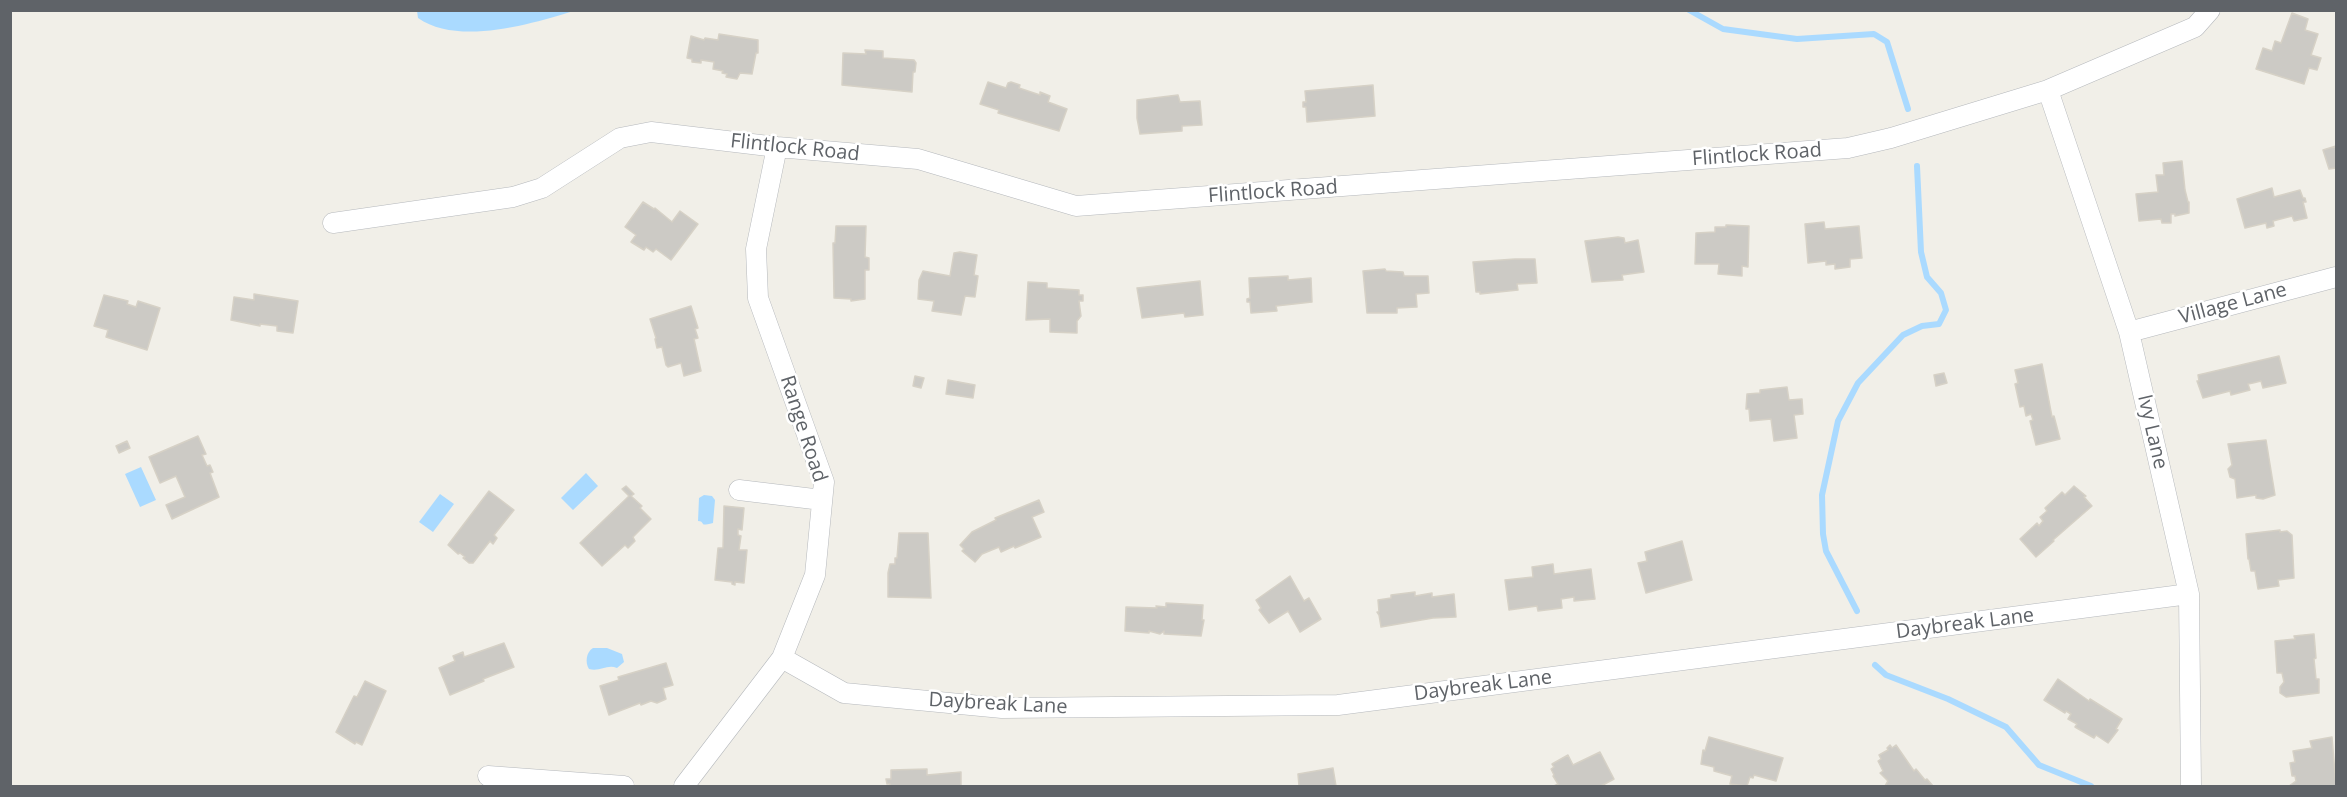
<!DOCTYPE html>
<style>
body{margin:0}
#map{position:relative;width:2347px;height:797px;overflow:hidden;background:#f1efe8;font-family:"Open Sans",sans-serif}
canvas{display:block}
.frame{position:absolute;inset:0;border:12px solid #5f6368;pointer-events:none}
</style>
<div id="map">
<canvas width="2347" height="797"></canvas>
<div class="frame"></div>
</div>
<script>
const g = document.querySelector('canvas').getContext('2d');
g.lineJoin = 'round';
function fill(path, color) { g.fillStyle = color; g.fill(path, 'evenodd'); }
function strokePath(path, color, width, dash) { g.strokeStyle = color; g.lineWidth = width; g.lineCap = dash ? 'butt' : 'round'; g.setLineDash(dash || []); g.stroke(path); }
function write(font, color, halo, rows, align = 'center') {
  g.font = font + ' "Open Sans",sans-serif'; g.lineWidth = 5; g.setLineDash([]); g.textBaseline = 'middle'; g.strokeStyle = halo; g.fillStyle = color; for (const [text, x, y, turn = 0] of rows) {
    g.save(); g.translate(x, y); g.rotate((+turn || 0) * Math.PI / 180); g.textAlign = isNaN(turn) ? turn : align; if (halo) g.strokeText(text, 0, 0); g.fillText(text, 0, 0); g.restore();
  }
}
fill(new Path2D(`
 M417 11V10L574 11C531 24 458 46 418 18Z
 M141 467 156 500 140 507 125 474Z
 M586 473 598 486 573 510 561 498Z
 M440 494 454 504 433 532 419 522Z
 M704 495 712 496 715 500 713 523C697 527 707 522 698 521L699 498Z
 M593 648H607L622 654 624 662 617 668C607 664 600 672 589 669 585 663 586 652 593 648Z`), '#aadaff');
strokePath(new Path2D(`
 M1689 10 1723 29 1797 39 1874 34 1887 42 1908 109
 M1857 611 1826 551 1823 534 1822 495 1838 421 1858 383 1903 335 1922 326 1939 324 1946 310 1941 293 1927 277 1921 252 1917 166
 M1875 665 1886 675 1948 699 2006 727 2039 765 2091 786`), '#aadaff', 6);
const building = new Path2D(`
 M2292 13 2308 19 2305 30 2318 34 2311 55 2321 58 2317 70 2309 68 2304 84 2256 69 2263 48 2272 51 2275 41 2281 43Z
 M719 34 758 40V53H756L752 74 740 73 737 79 726 77 727 74 722 73 723 71 713 69 714 62 701 60V63L692 62V59L687 58 691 36 704 40 705 38 718 40Z
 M865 50 883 51V58L914 60 916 63 915 72H913L912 92 842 85 843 53 866 54Z
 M988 82 1006 88 1008 83 1011 82 1020 85 1019 88 1040 95V92L1050 96 1048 102 1067 109 1059 131 998 113 999 110 980 104Z
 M1373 85 1375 116 1307 122 1306 107H1303V102H1306L1305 91Z
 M1178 95 1180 102 1200 101 1202 125 1182 126V131L1140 134 1137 118V100Z
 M2336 146V168L2329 169 2323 150Z
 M2182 161 2185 190 2188 202H2189V213L2175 216V214H2171V223H2162L2161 219 2139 221 2136 194 2158 192 2156 175H2164L2163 163Z
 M2272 188 2274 197 2300 190 2303 198H2305L2306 202H2303L2307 218 2294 221 2292 216 2273 221 2274 226 2267 228 2266 223 2245 228 2237 199Z
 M643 202 654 209 655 208 672 222 680 211 698 224 671 260 656 249 653 252 646 247 644 250 631 242 636 235 625 227Z
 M1824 222 1825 229 1859 226 1862 258 1850 259V267L1835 269V264L1826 265V261L1808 263 1805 224Z
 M1726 225 1749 226 1748 267 1742 266V276L1718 274 1719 264H1695L1696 233 1715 232V227H1726Z
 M836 226H866L865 257 869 258V270H865V299L851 301V299L834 298 833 243H835Z
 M1618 237 1624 238 1625 243 1638 240 1644 272 1622 275 1623 280 1592 282 1585 241Z
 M960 252 977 255 974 275 978 276 975 297 965 296 961 315 932 311 934 301 918 299 919 280 923 271 950 276 954 253Z
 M1515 259H1535L1537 283 1517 284 1518 290 1480 294V292H1476L1473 262Z
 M1385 269 1386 271 1403 272 1404 276H1428L1429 293 1416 294 1417 307 1397 308V313H1367L1363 271Z
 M1288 276V280L1311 278 1312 302 1276 306 1277 311 1251 313 1250 302H1247V299L1250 298 1249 278Z
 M1200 281 1203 315 1185 317 1184 313 1142 318 1137 288Z
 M1028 282 1047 283V288L1079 290V295H1083V301H1079L1081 316 1077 321V333L1050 332V319L1026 320Z
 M254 294 298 301 293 333 277 331V326L260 324V326L231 320 234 297 254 300Z
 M104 295 128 301 127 304 136 307 138 301 160 308 147 350 106 337 108 330 94 326Z
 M691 306 698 328 695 329 698 338 694 339 701 371 684 376 681 363 668 367 666 365 662 347 657 348 655 339 656 338 650 319Z
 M2279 356 2286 383 2263 388 2261 381 2253 383 2248 384 2250 390 2231 395 2230 391 2203 398 2197 381H2199L2198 375Z
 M2042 364 2052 417 2054 416 2060 439 2036 445 2030 421 2033 420 2031 414 2026 416 2024 406 2020 407 2015 384 2018 383 2015 370Z
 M1944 373 1947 383 1936 386 1934 375Z
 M915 376 924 378 921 388 913 386Z
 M948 380 975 385 973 398 946 394Z
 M1787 387 1789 400 1802 399 1803 414 1794 415 1797 438 1774 441 1771 419 1750 421 1749 409H1746L1747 394 1760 393V390Z
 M198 436 206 454 202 455 207 466 210 465 213 472 210 473 219 497 172 519 166 505 185 497 176 476 160 483 149 457Z
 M2266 440 2275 495 2263 499 2256 498V495L2237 498 2235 479 2230 477 2228 469 2232 465 2228 444Z
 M127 441 130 448 119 453 116 446Z
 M626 486 634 494 631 496 642 506 640 508 651 519 633 537 635 541 628 548 625 545 602 566 580 543 629 496 622 489Z
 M2074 486 2086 496 2084 497 2092 506 2053 540 2054 541 2036 557 2020 539 2037 523 2039 526 2043 521 2040 517 2047 511 2045 508 2062 492 2065 495Z
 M489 491 514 510 494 535 497 538 493 544 490 541 473 563H469L463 558 465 557 460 553 458 554 448 545Z
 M1039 500 1044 512 1032 517 1041 537 1015 548 1014 546 1001 552 999 547 982 554 975 562 962 551 964 549 960 545 972 532 996 520 995 518Z
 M724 506 744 508 742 530 738 529V535L741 536 739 550H747L744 583 735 582V585L732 584V582L715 580 718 548H723Z
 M2280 530V532L2287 531 2292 535 2294 578 2278 580 2279 586 2258 589 2255 571H2251L2249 559H2248L2246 534Z
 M899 533H928L931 598 888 597V573L890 564H895V558H897Z
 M1682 541 1692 580 1646 593 1638 563 1647 561 1645 552Z
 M1553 564 1554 574 1591 569 1595 599 1574 601V597L1561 599 1562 608 1538 611 1537 606 1509 610 1505 580 1533 577 1532 567Z
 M1290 576 1304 601 1309 598 1321 619 1300 632 1288 611 1269 623 1259 610 1261 608 1256 600Z
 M1415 592V596L1432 593V597L1454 594 1456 617 1433 618 1381 627 1379 615 1377 612H1379L1378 600 1391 598V595Z
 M1166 603 1203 605 1202 620H1204L1201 636 1164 634V631L1160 634 1149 631V633L1125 631 1126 607 1157 608 1156 606 1166 607Z
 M2314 634 2316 658 2314 659 2316 679H2319V693L2286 697 2280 693V687L2284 682 2282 673H2277L2275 641 2295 639 2294 636Z
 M504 643 514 667 483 679 484 681 450 695 439 668 455 661 453 656 463 652 464 657Z
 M666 663 673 685 663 688 666 699 657 703 651 701 641 705 640 703 609 715 600 686 619 680 618 677Z
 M2058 679 2089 701 2090 699 2122 719 2116 729 2118 730 2108 743 2096 735 2094 738 2075 727 2077 724 2068 719 2071 714 2066 711 2065 713 2044 700Z
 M365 681 386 691 362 745 356 742 355 744 336 732 354 696 357 697Z
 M1709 737 1783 758 1776 781 1754 775 1753 778 1750 777 1747 786 1730 784 1732 776 1714 771V767L1701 764 1703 750 1705 751Z
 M2332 737 2336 786H2289L2296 781 2295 776H2292L2290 763 2295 762 2293 751 2312 748 2310 741Z
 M1890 745 1892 748 1896 745 1914 771 1916 769 1925 780 1927 779 1933 786H1885L1888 781 1880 773 1883 771 1878 761 1881 759 1879 755 1888 750 1887 748Z
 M1600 752 1614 779 1601 786H1554L1558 784 1553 776 1554 775 1551 769 1554 767 1552 764 1568 755 1573 765Z
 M1333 768 1336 786H1299L1298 774Z
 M927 769V775L961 772V786H890V784H887L886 779H891V770Z`);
fill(building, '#cccac5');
strokePath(building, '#d6d1c6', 1.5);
const minor = new Path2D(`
 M2048 90 2129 332 2189 594 2191 786
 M333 223 513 197 542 188 620 138 651 132 777 147 918 159 1076 206 1848 148 1891 138 2048 90 2195 27 2210 10
 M2129 332 2336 277
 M739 490 822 500
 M782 658 844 693 1002 708 1338 705 2189 594
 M488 776 624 786
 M684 786 782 658 815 575 824 482 758 298 756 249 777 147`);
strokePath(minor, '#b5b8bc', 21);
strokePath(minor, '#fff', 20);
write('20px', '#5f6368', '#fff', [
 ["Flintlock Road",795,148,6],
 ["Flintlock Road",1757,155,-4],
 ["Flintlock Road",1273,192,-4],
 ["Village Lane",2233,304,-15],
 ["Range Road",803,429,72],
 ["Ivy Lane",2152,432,77],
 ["Daybreak Lane",1965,624,-7],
 ["Daybreak Lane",1483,686,-7],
 ["Daybreak Lane",998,704,3]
]);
</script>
